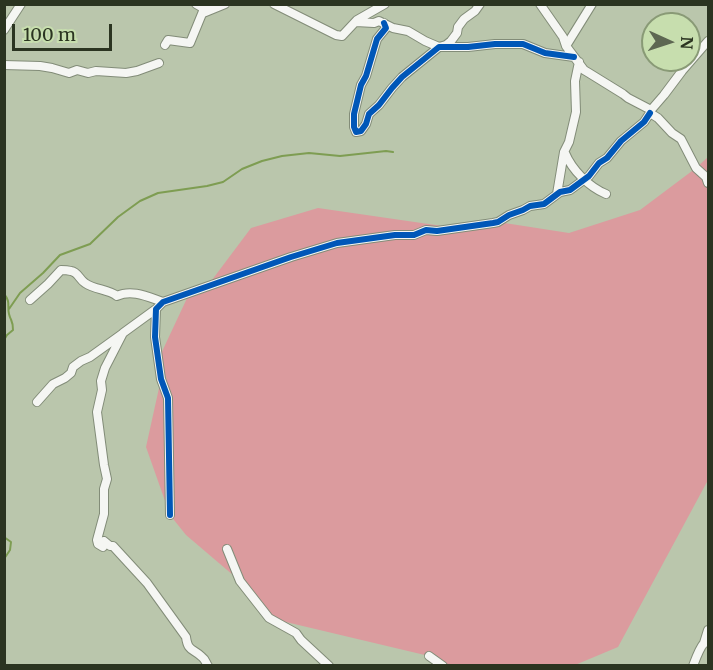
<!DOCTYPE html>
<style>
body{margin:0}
#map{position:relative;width:713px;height:670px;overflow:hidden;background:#bac6ac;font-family:Merriweather,serif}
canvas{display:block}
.frame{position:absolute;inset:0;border:6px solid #2b3421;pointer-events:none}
.north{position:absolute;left:641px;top:12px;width:60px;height:60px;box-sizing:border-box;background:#c7deae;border:2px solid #899a76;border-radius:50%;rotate:93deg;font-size:16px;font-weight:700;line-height:24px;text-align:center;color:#2b3421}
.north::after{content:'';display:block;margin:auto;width:21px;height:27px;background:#5d6752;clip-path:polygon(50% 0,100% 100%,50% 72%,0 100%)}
.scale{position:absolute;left:12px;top:24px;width:100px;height:27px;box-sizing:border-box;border:3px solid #2b3421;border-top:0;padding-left:8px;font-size:18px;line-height:21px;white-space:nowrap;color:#2b3421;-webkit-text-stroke:4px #c7deae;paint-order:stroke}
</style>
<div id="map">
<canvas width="713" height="670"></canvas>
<div class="frame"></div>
<div class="north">N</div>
<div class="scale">100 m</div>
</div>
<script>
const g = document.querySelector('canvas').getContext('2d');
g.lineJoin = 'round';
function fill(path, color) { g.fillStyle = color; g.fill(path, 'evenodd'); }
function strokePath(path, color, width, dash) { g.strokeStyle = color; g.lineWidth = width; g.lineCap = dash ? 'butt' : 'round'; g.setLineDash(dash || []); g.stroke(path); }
fill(new Path2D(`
 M708 157V480L618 647 575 665H443L429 656 269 618 240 581 186 535 170 515 146 447 161 379 159 358 189 294 206 288 251 228 318 208 456 228 498 222 569 233 640 210 696 168Z`), '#db9b9e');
strokePath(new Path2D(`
 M4 294C11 302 7 306 9 314 11 322 13 320 13 330L7 335 4 340
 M9 309 20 293 43 273 60 255 90 244 118 217 140 201 158 193 207 186 223 182 242 169 262 161 282 156 309 153 340 156 386 151 393 152
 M4 537 11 542 10 550 4 559`), '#7e9d52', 2);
const street = new Path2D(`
 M196 4 203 8V13L225 4
 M274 4 336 35 342 36 357 20 385 4
 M540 4 563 37 566 46
 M592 4 566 46 584 70 589 73 623 94 628 98 651 110
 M356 22 374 23 379 21 393 28 408 31 425 41 439 47 446 45 451 41 457 33 458 27 464 19 475 11 480 4
 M384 23 386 28 377 39 366 76 361 85 354 114V127L356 132 361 131 366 124 369 114 379 105 392 88 402 77 439 47H468L495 44H523L545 53 574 57
 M4 30 21 4
 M708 41 682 71 664 95 651 110 650 113 658 118 672 133 681 139 696 168 706 177 708 183
 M165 45 168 40 190 43 206 4
 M4 65 40 66 52 68 69 73 77 70 88 73 96 71 126 73 137 71 159 63
 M565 153C572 170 589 187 606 194
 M557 194 564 152 569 142 576 112 575 81 579 62
 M30 300 48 284 61 270C64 270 67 270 71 271 78 272 79 279 85 283 95 290 108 289 117 296 132 289 148 297 163 302
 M156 309 123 333 105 368 101 381 102 390 97 412 104 465 107 479 104 489V514L97 540 98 544 103 547 104 541 110 546H113L147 583 186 637C188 652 193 648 202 657 205 659 206 663 208 666
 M37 402 53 384 65 378 71 373 73 367 81 361 90 357 122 334
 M170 515 168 398 161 379 155 337 156 309 163 302 291 257 337 243 395 235H414L426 230 437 231 493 223 498 222 509 215 523 210 530 206 544 204 560 192 570 190 589 176 599 163 607 158 621 141 644 122 650 113
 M227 549 240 581 269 618 296 633 301 640 329 666
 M704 643 708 630
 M429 656 443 666
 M693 666C696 658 699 649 704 643L708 642`);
strokePath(street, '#828c78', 10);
strokePath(street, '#f5f6f3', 8);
strokePath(new Path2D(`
 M384 23 386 28 377 39 366 76 361 85 354 114V127L356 132 361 131 366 124 369 114 379 105 392 88 402 77 439 47H468L495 44H523L545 53 574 57
 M170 515 168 398 161 379 155 337 156 309 163 302 291 257 337 243 395 235H414L426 230 437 231 493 223 498 222 509 215 523 210 530 206 544 204 560 192 570 190 589 176 599 163 607 158 621 141 644 122 650 113`), '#0057b8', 6);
</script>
